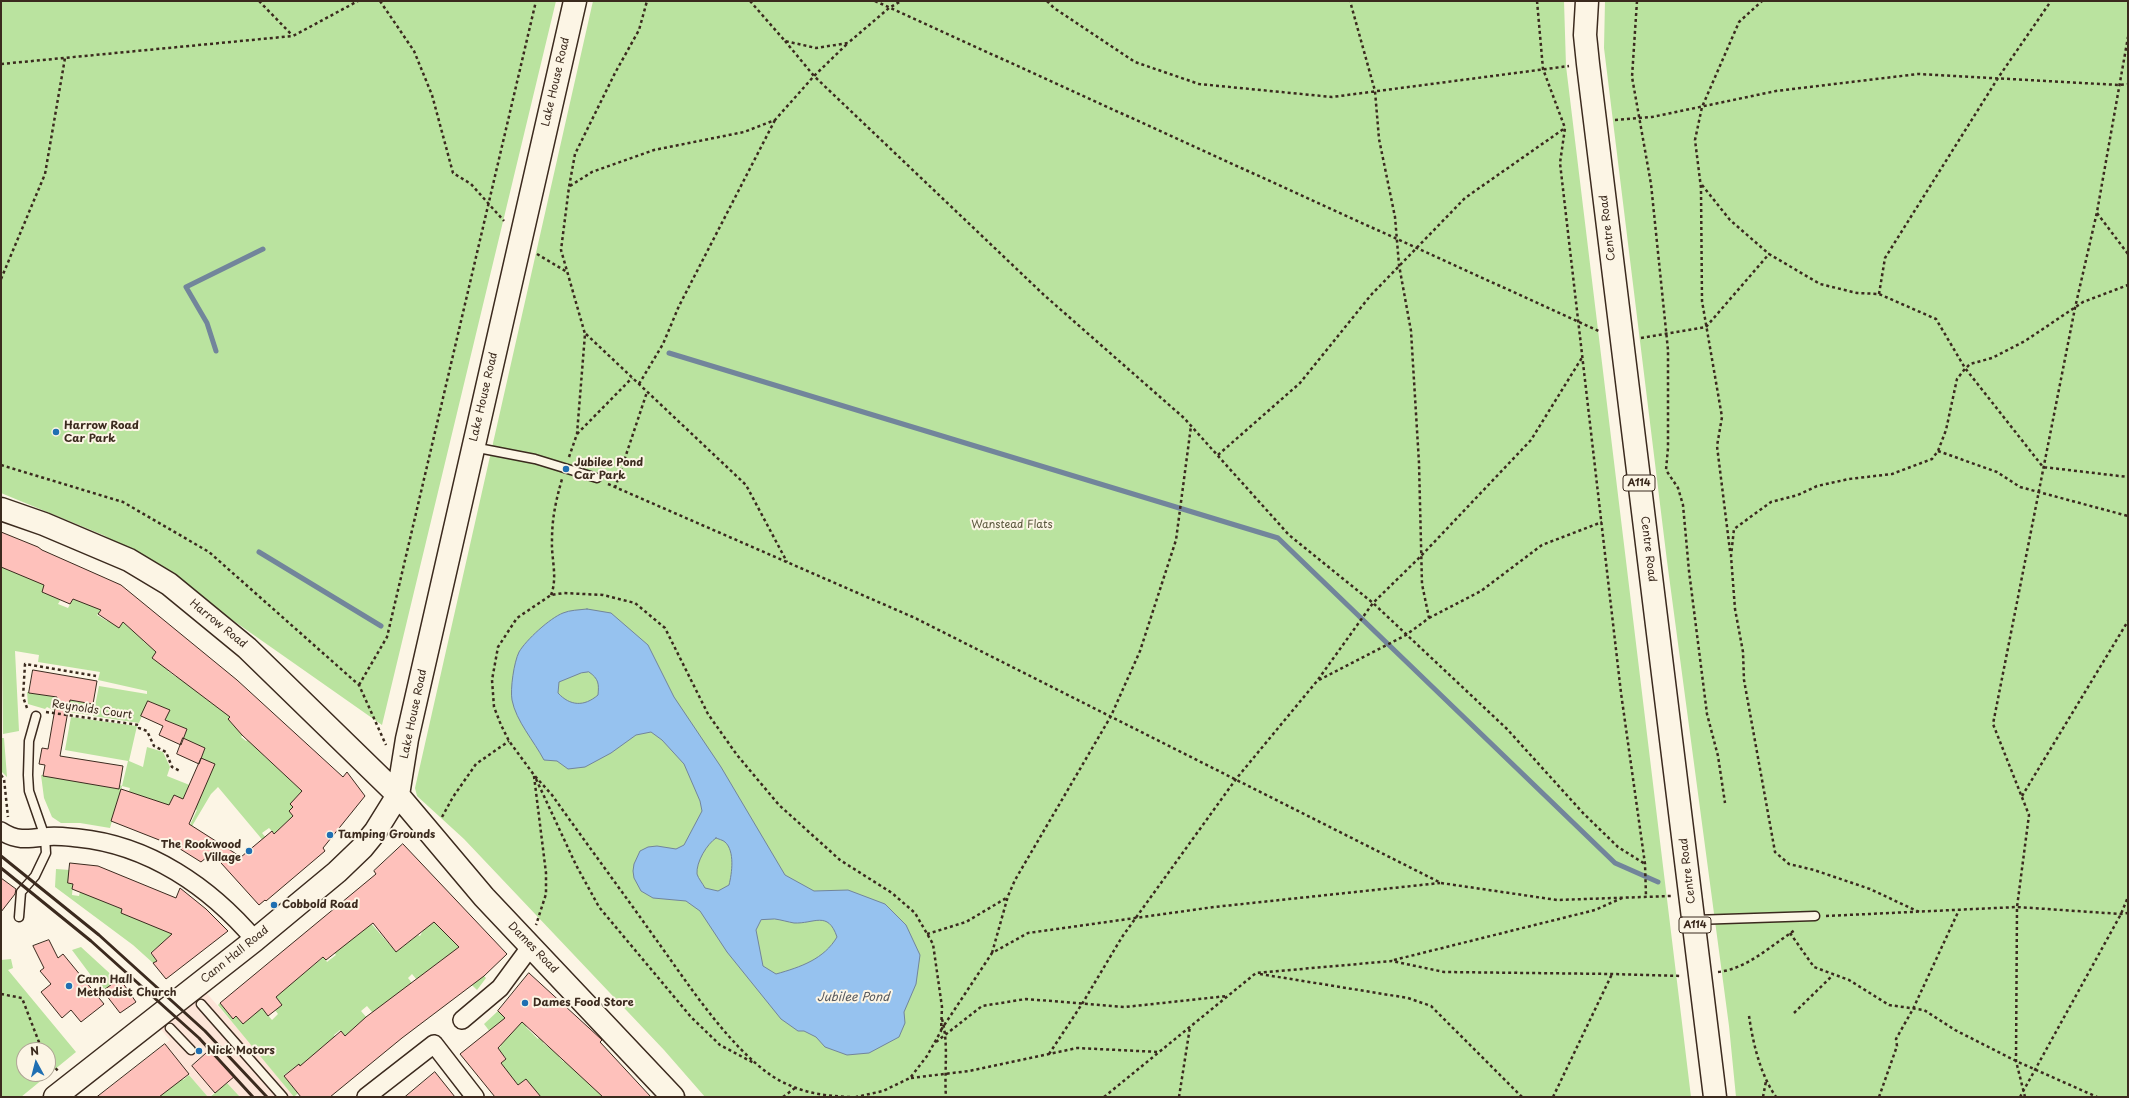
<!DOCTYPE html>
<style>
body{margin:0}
#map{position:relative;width:2129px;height:1098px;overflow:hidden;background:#fcf5e5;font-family:"Playpen Sans",sans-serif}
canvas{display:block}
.frame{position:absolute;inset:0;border:2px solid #3b2a1e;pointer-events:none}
.north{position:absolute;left:16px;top:1042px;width:40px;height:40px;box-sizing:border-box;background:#fcf5e5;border:1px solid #afa495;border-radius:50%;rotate:353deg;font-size:11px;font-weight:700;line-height:16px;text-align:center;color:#3b2a1e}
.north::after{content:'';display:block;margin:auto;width:14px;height:18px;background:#1f6fb2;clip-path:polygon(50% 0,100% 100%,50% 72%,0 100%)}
</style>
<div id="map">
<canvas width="2129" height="1098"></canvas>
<div class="frame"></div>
<div class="north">N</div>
</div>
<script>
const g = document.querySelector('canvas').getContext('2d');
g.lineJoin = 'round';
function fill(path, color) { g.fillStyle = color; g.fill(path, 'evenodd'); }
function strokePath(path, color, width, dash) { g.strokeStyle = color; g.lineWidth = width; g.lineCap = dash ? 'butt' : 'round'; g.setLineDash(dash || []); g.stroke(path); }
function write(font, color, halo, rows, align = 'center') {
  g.font = font + ' "Playpen Sans",sans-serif'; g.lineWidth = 4; g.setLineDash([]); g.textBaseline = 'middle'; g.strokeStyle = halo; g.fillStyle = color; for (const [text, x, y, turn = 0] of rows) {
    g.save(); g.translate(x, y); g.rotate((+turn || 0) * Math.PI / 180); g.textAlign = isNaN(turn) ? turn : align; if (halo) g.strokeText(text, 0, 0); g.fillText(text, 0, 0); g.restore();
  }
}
fill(new Path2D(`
 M204 990 262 1057 294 1097H240L227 1083 208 1097 189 1075 165 1044 170 1040 158 1026Z`), '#fde5d8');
fill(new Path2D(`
 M1 1H556L382 725 144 558 103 535 1 493Z
 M593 1H1564L1566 66 1691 1097H705L664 1050 464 839 417 796 415 788Z
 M1605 1H2128V1097H1736L1729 1026 1667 561 1604 48Z
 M1 567 14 572 49 575 42 592 61 599 58 604 68 608 73 599 108 601 97 615 107 621 109 619 119 628 123 622 144 640 143 641 148 645 150 642 158 651 152 658 169 669 168 671 176 677 187 664 202 695 207 700 217 690 237 710 228 719 233 724 253 723 241 737 246 741 249 739 265 754 264 756 310 796 290 804 293 807 289 811 293 816 286 823 301 842 275 834 269 828 262 833 280 854 281 862 218 787 211 794 179 848 197 810 188 806 167 810 154 800 146 797 144 801 125 805 130 788 122 786 110 828 80 823H61L52 817 44 798 41 775 119 789 120 785 122 786 128 761 65 750 71 717 137 726 129 761 143 767 147 747 163 752 170 767 167 776 202 790 201 758 205 748 183 739 187 729 165 720 169 710 148 701 139 723 93 716 99 686 147 694V691L98 680 100 672 38 662 39 655 15 651 19 731 3 734Z
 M27 692 92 703 90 715 53 710 47 707 45 709 28 704Z
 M1 738H4L7 777 1 771Z
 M56 869 70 870 73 884 72 895 79 896 80 892 99 896 98 899 119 908 123 898 197 916 150 953 157 961 153 963 133 945 55 887Z
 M362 913 396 952 418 935 420 936 424 929 425 920 430 925 435 921 464 938 477 969 486 978 477 990 444 958 417 980 412 974 408 978 412 983 384 1026 367 1006 361 1011 367 1018 345 1036 340 1030 334 1035 338 1041 326 1044 319 1050 321 1052 313 1082 299 1064 284 1075 298 1093 294 1097 218 1005 220 1003 233 1019 236 1016 243 1024 256 1013 250 1005 255 1000 272 1020 278 1014 275 1010 282 1005 270 989 298 978 324 957 327 962 336 955 326 943 345 927 354 938 368 926Z
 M81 947 117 980 108 988 112 994 107 997 72 950Z
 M11 959 13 968 8 970 76 1052 21 1097H1V960ZM24 1050H48V1074H24Z
 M533 1010 537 1014 526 1027 538 1039 550 1024 554 1029 543 1043 555 1052 565 1039 567 1041 559 1057 564 1062 570 1055 603 1097H541L527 1095 534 1089 526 1079 518 1085 516 1082 498 1097 494 1095 504 1087 500 1063 506 1058 498 1049 501 1046 484 1024 498 1011Z
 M170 1064 183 1080 189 1075 208 1097H152Z
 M227 1083 240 1097H210Z`), '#bae39f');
const water = new Path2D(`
 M587 609 611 613 648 645 674 697 721 767 785 875 814 891 848 890 885 904 906 925 920 955 916 984 904 1012 905 1023 899 1037 869 1053 847 1055 825 1047 816 1037 804 1031H798L781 1019 727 952 700 911 686 901 653 898 641 891 634 878 633 871 634 864 640 851 648 847 657 846 676 849 684 845 702 811 700 801 684 764 662 740 651 732 636 735 611 753 585 767 568 769 557 761 544 760C534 741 516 721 512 700 510 689 514 662 519 652 526 640 550 618 563 613 570 610 579 610 587 609ZM589 672C599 679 599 684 598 695 584 707 570 706 558 693L559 682 581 673ZM716 838C718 839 723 840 725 842 735 851 732 873 729 885L718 891 705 888C703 884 698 878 697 874 696 862 707 844 716 838ZM775 919C782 920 788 922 794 923 814 924 828 910 837 937 824 959 801 967 776 974L763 966 756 930 761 920Z`);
fill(water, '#96c2ef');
strokePath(water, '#72859b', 1);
strokePath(new Path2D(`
 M216 351 207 323 186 287 263 249
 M669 353 1278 538 1615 863 1658 882
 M259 552 381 626`), '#72859b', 5);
const building = new Path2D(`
 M1 532 38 547 42 550 121 585 237 680 343 777 347 772 365 796 323 848 325 851 266 901 265 900 259 905 212 853 201 862 177 847 111 821 121 789 169 805 174 795 183 799 201 758 215 764 189 824 241 857 272 831 274 834 293 816 289 811 293 807 290 804 302 791 242 735 228 719 230 717 152 658 156 652 123 622 119 628 98 614 101 610 73 599 70 604 42 592 44 585 1 567Z
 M33 670 97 681 93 704 70 700 60 756 123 766 119 789 43 776 45 765 39 764 42 748 48 749 57 697 29 693Z
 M148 701 170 710 165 720 187 729 181 745 159 735 163 726 141 716Z
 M183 738 205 748 199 764 177 754Z
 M403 844 507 954 484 976 402 1038 330 1097H301L284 1076 299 1064 300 1066 341 1031 345 1036 366 1017 459 947 434 922 396 952 373 923 326 960 323 957 276 997 282 1005 268 1016 262 1008 243 1024 236 1016 233 1019 220 1003 376 874 374 871Z
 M70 863 98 866 176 898 180 888 206 909 228 931 166 979 153 963 157 961 151 953 172 934 121 913 122 909 72 889 73 884 68 883Z
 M1 878 16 889 15 894 1 912Z
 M49 940 58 958 63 954 104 1004 81 1022 71 1010 62 1018 41 992 51 984 40 971 44 968 33 946Z
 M529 973 601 1039 602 1040 600 1042 651 1097H603L522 1022 498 1048 506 1059 501 1063 518 1085 526 1079 541 1097H495L460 1054 505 1018 498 1011Z
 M120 979 136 1002 120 1013 103 991Z
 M165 1044 189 1074 159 1097H97Z
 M210 1050 235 1076 215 1093 192 1066Z
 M435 1072 455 1097H405Z`);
fill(building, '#fec1bb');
strokePath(building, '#3b2a1e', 1);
const lane = new Path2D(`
 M473 447 535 459 597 478
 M19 917 21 892 35 876 46 853 45 837 29 791 28 775 29 741 36 716
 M1694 920 1815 916
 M201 1004 283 1097
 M170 1028 191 1050`);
const street = new Path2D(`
 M1 831C16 841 28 839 44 837 55 835 67 837 78 838 149 845 210 887 255 940
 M462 1020 500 988 531 946
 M366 1097 434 1044 475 1097`);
const secondary = new Path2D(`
 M1 509 44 524 129 560 169 584 247 648 398 795 484 897 673 1097
 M55 1097 255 940 337 872 362 848 375 832 398 795 407 739 575 1`);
const primary = new Path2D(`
 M1587 1 1585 35 1588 64 1715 1097`);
strokePath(lane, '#3b2a1e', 11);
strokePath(street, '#3b2a1e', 20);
strokePath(secondary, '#3b2a1e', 25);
strokePath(primary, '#3b2a1e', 25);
strokePath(new Path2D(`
 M259 1 292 35
 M380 1 414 51 432 95 453 173 471 184 504 221
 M750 1 785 41 816 48 848 43 889 8 901 1
 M875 1 1601 332
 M1047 1 1054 8 1135 62 1199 84 1332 97 1569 66
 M1537 1 1543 69 1565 128 1560 163 1621 693 1645 864 1646 896
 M1637 1 1632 77 1651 184 1668 350V448L1666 470 1678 488 1683 505 1689 571 1707 714 1718 756 1725 803
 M785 41 814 76 1044 295 1184 418 1289 535 1373 603 1507 729 1583 813 1618 847 1645 864
 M1 64 293 36 358 1
 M1615 120 1652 117 1776 91 1918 74 2119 85 2128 84
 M1702 185 1730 220 1769 254
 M570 186 592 172 654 150 744 132 775 120 814 76 848 43
 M2097 213 2128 254
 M537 254 567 272
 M1 279 45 174 65 58
 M1879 294 1885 258 1998 78 2051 1
 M586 334 746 485 787 562
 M1641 338 1706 327 1769 254 1820 284 1857 293 1879 294 1936 319 1965 368 2043 467 2128 477
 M639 384 663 344 679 306 775 120
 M577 434 632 378
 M1938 451 1997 472 2020 487 2128 516
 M1218 455 1300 383 1371 295 1465 198 1565 128
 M569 457 577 434 585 334 561 250 569 187 575 154 615 73 639 30 647 1
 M1 465 123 502 209 552 359 685 386 745
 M608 484 915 618 1441 883 1557 900 1671 896
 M615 488 647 392
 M1730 551 1717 446 1722 417 1702 301 1701 188 1695 140 1702 107 1739 22 1762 1
 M551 595C558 577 551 558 552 540 552 518 556 500 562 479
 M1429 618 1481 591 1542 545 1602 522
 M1319 680 1406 635 1429 618 1422 584 1419 463 1411 331 1399 265 1395 217 1379 139 1375 91 1350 1
 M359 685 387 637 536 1
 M27 708 23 697 25 664 96 676
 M46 712 139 725V728L147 731 154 746 166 752 172 767 180 771
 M1 775 4 779 8 817
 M534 776 546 873V894L536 925
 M536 779 576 865 599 907 691 1017 720 1045 754 1063
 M2022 796 2128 621
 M442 817 453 797 476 764 509 741
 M1919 912 1870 889 1814 870 1789 864 1775 852 1744 680 1743 652 1735 609 1731 556 1734 529 1771 502 1798 495 1817 486 1849 479 1892 474 1932 459 1938 451 1946 430 1957 379 1964 370 1970 364 1992 358 2025 341 2083 302 2128 285
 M1826 916 2017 907 2121 914 2128 913
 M1790 933 1814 967 1849 980 1889 1005 1924 1010 1955 1030 2016 1061 2097 1097
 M927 934 966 922 1008 897
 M992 953 1008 896 1015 880 1111 716 1140 651 1176 540 1191 426
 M1394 960 1595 910 1622 898
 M1718 972C1747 969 1772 945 1795 930
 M1260 974 1408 998 1431 1006 1522 1097
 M1 994 22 998 42 1050
 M1794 1013 1833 975
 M1749 1016C1753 1043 1760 1074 1776 1097
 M942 1019C949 1044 944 1071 946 1097
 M941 1030 992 953 1028 933 1214 907 1440 883
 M936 1042 982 1006 1026 999 1125 1007 1227 996
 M1049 1054 1082 1004 1122 937 1236 779 1317 681 1373 603 1421 556 1531 440 1583 356
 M48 1059 58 1071
 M911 1078 969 1071 1077 1048 1159 1052
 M783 1097 795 1088
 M850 1097C822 1096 797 1092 772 1076 727 1045 687 982 655 938 621 890 586 843 552 795L534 775 509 741 501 725 494 707 492 680 498 647 517 618 551 595 564 593 603 595 635 603 665 628 708 714 737 755 779 805 840 860 892 893 915 913 933 944 942 1007 941 1031 927 1056 910 1078 883 1091 856 1097
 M1104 1097 1256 973 1392 961 1444 972 1612 974 1681 976
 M1179 1097 1190 1027
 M1553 1097 1612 974
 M1763 1097 1766 1081
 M1879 1097 1897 1046 1896 1039 1913 1009 1959 910
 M2020 1097 2121 914 2128 897
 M2025 1097 2016 1061 2017 907 2029 815 1993 724 2075 308 2097 212 2128 37`), '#3b2a1e', 2.5, [3, 3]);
strokePath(lane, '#fcf5e5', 8);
strokePath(street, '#fcf5e5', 17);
strokePath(secondary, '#fcf5e5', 22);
strokePath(primary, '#fcf5e5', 22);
strokePath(new Path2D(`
 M1 856 99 935 205 1031 267 1097
 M1 868 91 941 199 1038 253 1097`), '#3b2a1e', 3);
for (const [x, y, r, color] of [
 [56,432,4,"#1f6fb2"],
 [566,469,4,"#1f6fb2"],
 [330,835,4,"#1f6fb2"],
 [249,851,4,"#1f6fb2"],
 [274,905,4,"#1f6fb2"],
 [69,986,4,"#1f6fb2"],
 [525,1003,4,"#1f6fb2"],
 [199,1051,4,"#1f6fb2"]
]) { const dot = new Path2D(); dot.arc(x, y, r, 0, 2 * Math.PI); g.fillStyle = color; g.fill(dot); strokePath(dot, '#fcf5e5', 1.5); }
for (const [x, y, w] of [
 [1639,483,32],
 [1695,925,32]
]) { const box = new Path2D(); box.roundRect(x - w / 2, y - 8, w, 16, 3); g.fillStyle = '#fcf5e5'; g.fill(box); strokePath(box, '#3b2a1e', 1); }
write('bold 10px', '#3b2a1e', null, [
 ["A114",1639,483],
 ["A114",1695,925]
]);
write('11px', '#3b2a1e', '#fcf5e5', [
 ["Lake House Road",556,82,-77],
 ["Centre Road",1608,228,-97],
 ["Lake House Road",484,397,-77],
 ["Centre Road",1648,549,83],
 ["Harrow Road",218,624,39],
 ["Reynolds Court",92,710,8],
 ["Lake House Road",414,714,-78],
 ["Centre Road",1688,871,-97],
 ["Dames Road",533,948,46],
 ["Cann Hall Road",235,955,-39]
]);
write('bold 11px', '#3b2a1e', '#fcf5e5', [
 ["Harrow Road",64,426],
 ["Car Park",64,439],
 ["Jubilee Pond",574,463],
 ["Car Park",574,476],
 ["Tamping Grounds",338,835],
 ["The Rookwood",241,845,"right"],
 ["Village",241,858,"right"],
 ["Cobbold Road",282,905],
 ["Cann Hall",77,980],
 ["Methodist Church",77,993],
 ["Dames Food Store",533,1003],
 ["Nick Motors",207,1051]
], 'left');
write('11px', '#5b583e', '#fcf5e5', [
 ["Wanstead Flats",1012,525]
]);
write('italic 12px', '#56585d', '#fcf5e5', [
 ["Jubilee Pond",853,998]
]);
</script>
